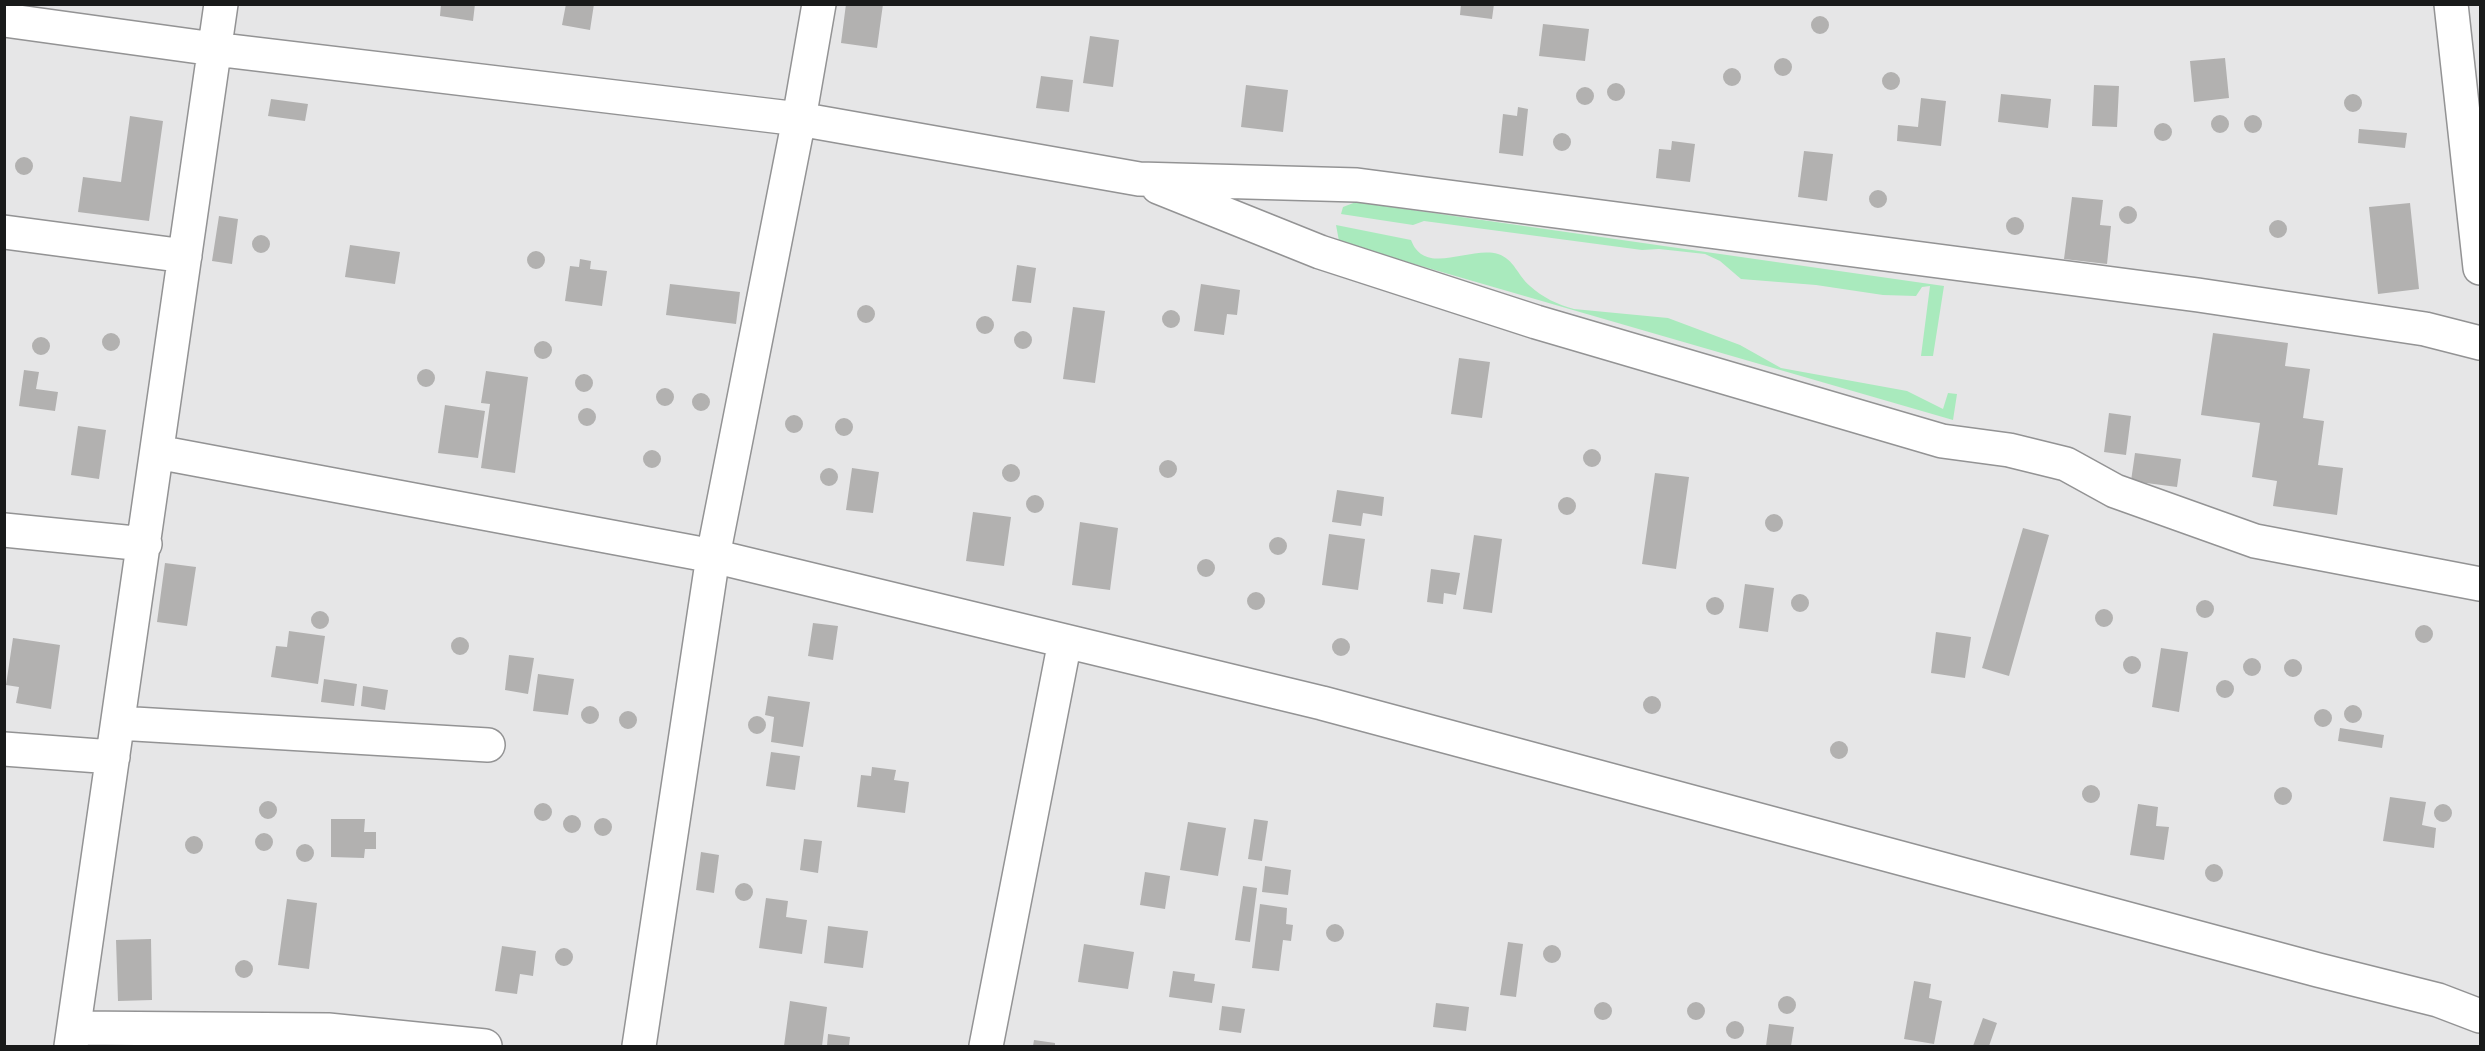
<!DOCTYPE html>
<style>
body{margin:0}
#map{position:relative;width:2485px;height:1051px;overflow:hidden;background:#e6e6e7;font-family:"Work Sans",sans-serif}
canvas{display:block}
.frame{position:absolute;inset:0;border:6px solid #191a1a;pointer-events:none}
</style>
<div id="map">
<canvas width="2485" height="1051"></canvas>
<div class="frame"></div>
</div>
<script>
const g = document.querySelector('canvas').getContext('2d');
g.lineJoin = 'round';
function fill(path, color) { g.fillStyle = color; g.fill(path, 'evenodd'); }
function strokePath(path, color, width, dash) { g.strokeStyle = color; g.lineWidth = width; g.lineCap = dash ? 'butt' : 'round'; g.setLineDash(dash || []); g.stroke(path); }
fill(new Path2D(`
 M1356 202 1944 286 1933 356H1921L1930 286 1922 287 1916 296 1883 295 1816 285 1741 279 1720 261 1705 254 1659 249 1642 250 1424 221 1413 225 1341 214 1343 207Z
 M1336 225 1411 240C1425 277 1469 246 1498 254 1514 259 1518 276 1530 286 1542 297 1558 305 1574 309L1668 318 1740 345 1781 368 1907 391 1943 409 1948 393 1957 394 1953 420 1376 253 1339 241Z`), '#a9eabd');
fill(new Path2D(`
 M441 4H475L473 21 440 16Z
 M566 4H594L590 30 562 25Z
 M846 4H883L877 48 841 43Z
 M1461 4H1494L1492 19 1460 15Z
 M1811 25a9 9 0 1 1 18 0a9 9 0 1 1-18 0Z
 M1543 24 1589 29 1585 61 1539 56Z
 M1090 36 1119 40 1113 87 1083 83Z
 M2225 58 2229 98 2194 102 2190 61Z
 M1774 67a9 9 0 1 1 18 0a9 9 0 1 1-18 0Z
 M1723 77a9 9 0 1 1 18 0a9 9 0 1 1-18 0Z
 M1882 81a9 9 0 1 1 18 0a9 9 0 1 1-18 0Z
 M1041 76 1073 80 1069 112 1036 108Z
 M1607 92a9 9 0 1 1 18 0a9 9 0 1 1-18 0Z
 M1246 85 1288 90 1283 132 1241 127Z
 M2094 85 2119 86 2117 127 2092 126Z
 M1576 96a9 9 0 1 1 18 0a9 9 0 1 1-18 0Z
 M2001 94 2051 99 2048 128 1998 122Z
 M2344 103a9 9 0 1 1 18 0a9 9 0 1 1-18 0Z
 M1921 98 1946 101 1941 146 1897 141 1898 125 1918 127Z
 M271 99 308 104 305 121 268 116Z
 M1518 107 1528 109 1523 156 1499 153 1503 114 1517 116Z
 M2211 124a9 9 0 1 1 18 0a9 9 0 1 1-18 0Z
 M2244 124a9 9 0 1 1 18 0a9 9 0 1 1-18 0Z
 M130 116 163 121 149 221 78 212 83 177 121 182Z
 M2154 132a9 9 0 1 1 18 0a9 9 0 1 1-18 0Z
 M2359 129 2407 133 2405 148 2358 143Z
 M1553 142a9 9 0 1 1 18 0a9 9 0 1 1-18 0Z
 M1672 141 1695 144 1690 182 1656 178 1659 149 1671 150Z
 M1804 151 1833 154 1827 201 1798 197Z
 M15 166a9 9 0 1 1 18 0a9 9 0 1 1-18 0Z
 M1869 199a9 9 0 1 1 18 0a9 9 0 1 1-18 0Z
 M2072 197 2103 200 2100 225 2111 226 2107 264 2064 259Z
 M2410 203 2419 289 2378 294 2369 207Z
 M2119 215a9 9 0 1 1 18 0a9 9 0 1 1-18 0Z
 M219 216 238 219 232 264 212 261Z
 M2006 226a9 9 0 1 1 18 0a9 9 0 1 1-18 0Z
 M2269 229a9 9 0 1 1 18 0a9 9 0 1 1-18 0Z
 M252 244a9 9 0 1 1 18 0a9 9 0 1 1-18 0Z
 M350 245 400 252 395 284 345 277Z
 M527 260a9 9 0 1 1 18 0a9 9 0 1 1-18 0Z
 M580 259 591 261 590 269 607 271 602 306 565 301 570 266 579 267Z
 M1017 265 1036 268 1031 303 1012 301Z
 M670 284 740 292 736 324 666 315Z
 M1201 284 1240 290 1237 315 1227 314 1224 335 1194 331Z
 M857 314a9 9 0 1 1 18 0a9 9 0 1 1-18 0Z
 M1073 307 1105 311 1095 383 1063 379Z
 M1162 319a9 9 0 1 1 18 0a9 9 0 1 1-18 0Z
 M976 325a9 9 0 1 1 18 0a9 9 0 1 1-18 0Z
 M1014 340a9 9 0 1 1 18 0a9 9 0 1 1-18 0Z
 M2213 333 2288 343 2285 366 2310 369 2303 418 2324 421 2318 465 2343 468 2337 515 2273 506 2277 481 2252 477 2260 423 2201 415Z
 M102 342a9 9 0 1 1 18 0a9 9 0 1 1-18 0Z
 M32 346a9 9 0 1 1 18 0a9 9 0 1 1-18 0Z
 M534 350a9 9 0 1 1 18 0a9 9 0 1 1-18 0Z
 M1459 358 1490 362 1482 418 1451 414Z
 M417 378a9 9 0 1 1 18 0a9 9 0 1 1-18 0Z
 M24 370 39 372 36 389 58 392 55 411 19 406Z
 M486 371 528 377 515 473 481 468 490 404 481 403Z
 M575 383a9 9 0 1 1 18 0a9 9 0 1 1-18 0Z
 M656 397a9 9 0 1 1 18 0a9 9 0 1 1-18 0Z
 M692 402a9 9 0 1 1 18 0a9 9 0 1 1-18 0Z
 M445 405 485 411 478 458 438 453Z
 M578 417a9 9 0 1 1 18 0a9 9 0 1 1-18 0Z
 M2109 413 2131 416 2126 455 2104 452Z
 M785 424a9 9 0 1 1 18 0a9 9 0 1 1-18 0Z
 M835 427a9 9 0 1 1 18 0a9 9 0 1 1-18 0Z
 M78 426 106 430 99 479 71 475Z
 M1583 458a9 9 0 1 1 18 0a9 9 0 1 1-18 0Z
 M643 459a9 9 0 1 1 18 0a9 9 0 1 1-18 0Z
 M2135 453 2181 459 2177 487 2131 481Z
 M1159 469a9 9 0 1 1 18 0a9 9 0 1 1-18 0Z
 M1002 473a9 9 0 1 1 18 0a9 9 0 1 1-18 0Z
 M852 468 879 472 873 513 846 510Z
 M820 477a9 9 0 1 1 18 0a9 9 0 1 1-18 0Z
 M1655 473 1689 477 1676 569 1642 564Z
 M1337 490 1384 497 1382 516 1363 513 1361 526 1332 522Z
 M1026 504a9 9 0 1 1 18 0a9 9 0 1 1-18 0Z
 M1558 506a9 9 0 1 1 18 0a9 9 0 1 1-18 0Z
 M973 512 1011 517 1004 566 966 561Z
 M1765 523a9 9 0 1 1 18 0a9 9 0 1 1-18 0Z
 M1080 522 1118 528 1110 590 1072 585Z
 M2023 528 2049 535 2009 676 1982 668Z
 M1329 534 1365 539 1358 590 1322 585Z
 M1474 535 1502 539 1492 613 1463 609Z
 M1269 546a9 9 0 1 1 18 0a9 9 0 1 1-18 0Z
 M1197 568a9 9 0 1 1 18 0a9 9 0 1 1-18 0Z
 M165 563 196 567 187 626 157 622Z
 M1431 569 1460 573 1456 595 1444 593 1443 604 1427 602Z
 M1745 584 1774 588 1768 632 1739 628Z
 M1247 601a9 9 0 1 1 18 0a9 9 0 1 1-18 0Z
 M1791 603a9 9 0 1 1 18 0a9 9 0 1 1-18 0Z
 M1706 606a9 9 0 1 1 18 0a9 9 0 1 1-18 0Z
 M2196 609a9 9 0 1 1 18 0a9 9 0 1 1-18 0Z
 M2095 618a9 9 0 1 1 18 0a9 9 0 1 1-18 0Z
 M311 620a9 9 0 1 1 18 0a9 9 0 1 1-18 0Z
 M813 623 838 626 833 660 808 656Z
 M2415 634a9 9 0 1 1 18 0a9 9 0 1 1-18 0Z
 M289 631 325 636 318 684 271 677 276 646 287 647Z
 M1936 632 1971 637 1965 678 1931 673Z
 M451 646a9 9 0 1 1 18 0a9 9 0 1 1-18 0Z
 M13 638 60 645 51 709 16 703 19 687 6 685Z
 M1332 647a9 9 0 1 1 18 0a9 9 0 1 1-18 0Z
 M2161 648 2188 652 2179 712 2152 707Z
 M509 655 534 658 528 694 505 690Z
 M2123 665a9 9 0 1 1 18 0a9 9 0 1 1-18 0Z
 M2243 667a9 9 0 1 1 18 0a9 9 0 1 1-18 0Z
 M2284 668a9 9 0 1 1 18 0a9 9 0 1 1-18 0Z
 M538 674 574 679 568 715 533 711Z
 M324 679 357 684 354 706 321 702Z
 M2216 689a9 9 0 1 1 18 0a9 9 0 1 1-18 0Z
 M363 686 388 690 385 710 361 706Z
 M768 696 810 702 803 747 771 742 774 717 765 715Z
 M1643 705a9 9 0 1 1 18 0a9 9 0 1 1-18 0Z
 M2344 714a9 9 0 1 1 18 0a9 9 0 1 1-18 0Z
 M581 715a9 9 0 1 1 18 0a9 9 0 1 1-18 0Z
 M2314 718a9 9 0 1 1 18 0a9 9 0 1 1-18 0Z
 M619 720a9 9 0 1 1 18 0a9 9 0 1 1-18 0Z
 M748 725a9 9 0 1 1 18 0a9 9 0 1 1-18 0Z
 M2340 728 2384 735 2382 748 2338 741Z
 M1830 750a9 9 0 1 1 18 0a9 9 0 1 1-18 0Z
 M771 752 800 756 795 790 766 786Z
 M872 767 896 770 894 780 909 782 905 813 857 807 861 775 871 776Z
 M2082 794a9 9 0 1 1 18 0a9 9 0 1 1-18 0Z
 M2274 796a9 9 0 1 1 18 0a9 9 0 1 1-18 0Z
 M2390 797 2426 802 2422 825 2436 828 2434 848 2383 841Z
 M259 810a9 9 0 1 1 18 0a9 9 0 1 1-18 0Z
 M534 812a9 9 0 1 1 18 0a9 9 0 1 1-18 0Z
 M2138 804 2158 807 2156 826 2169 827 2164 860 2130 855Z
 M2434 813a9 9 0 1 1 18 0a9 9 0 1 1-18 0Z
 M563 824a9 9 0 1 1 18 0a9 9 0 1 1-18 0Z
 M594 827a9 9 0 1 1 18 0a9 9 0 1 1-18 0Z
 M331 819H365L364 832H376V849H365L364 858 331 857Z
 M1254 819 1268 821 1262 861 1248 859Z
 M1188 822 1226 828 1218 876 1180 870Z
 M255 842a9 9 0 1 1 18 0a9 9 0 1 1-18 0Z
 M185 845a9 9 0 1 1 18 0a9 9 0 1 1-18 0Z
 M804 839 822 841 818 873 800 870Z
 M296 853a9 9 0 1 1 18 0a9 9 0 1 1-18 0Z
 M701 852 719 855 714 893 696 890Z
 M2205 873a9 9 0 1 1 18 0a9 9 0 1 1-18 0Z
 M1265 866 1291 870 1288 895 1262 892Z
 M1145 872 1170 876 1165 909 1140 905Z
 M735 892a9 9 0 1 1 18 0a9 9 0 1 1-18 0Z
 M1243 886 1257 888 1250 942 1235 940Z
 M766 898 788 901 786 917 807 920 802 954 759 948Z
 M287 899 317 903 309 969 278 965Z
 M1260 904 1287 908 1286 924 1293 925 1291 941 1283 940 1279 971 1252 968Z
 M1326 933a9 9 0 1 1 18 0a9 9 0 1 1-18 0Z
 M828 926 868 931 863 968 824 963Z
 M151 939 152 1000 118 1001 116 940Z
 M1508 942 1523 944 1516 997 1500 995Z
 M1084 944 1134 952 1128 989 1078 982Z
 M1543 954a9 9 0 1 1 18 0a9 9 0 1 1-18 0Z
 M502 946 536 951 533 976 520 974 517 994 495 991Z
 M555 957a9 9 0 1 1 18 0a9 9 0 1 1-18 0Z
 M235 969a9 9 0 1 1 18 0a9 9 0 1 1-18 0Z
 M1173 971 1195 974 1194 981 1215 984 1212 1003 1169 997Z
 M1914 981 1931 984 1929 998 1942 1001 1934 1044 1904 1039Z
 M1778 1005a9 9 0 1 1 18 0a9 9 0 1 1-18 0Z
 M790 1001 827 1007 822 1046H784Z
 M1594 1011a9 9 0 1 1 18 0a9 9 0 1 1-18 0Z
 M1687 1011a9 9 0 1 1 18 0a9 9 0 1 1-18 0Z
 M1436 1003 1469 1007 1466 1031 1433 1027Z
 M1222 1006 1245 1009 1241 1033 1219 1030Z
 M1983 1018 1997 1023 1989 1046H1973Z
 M1726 1030a9 9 0 1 1 18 0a9 9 0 1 1-18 0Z
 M1769 1024 1794 1027 1791 1046H1766Z
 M828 1034 850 1037 849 1046H827Z
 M1034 1040 1055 1043V1046H1033Z`), '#b2b1b0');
const minor = new Path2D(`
 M2451 4 2480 268
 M4 20 214 49 799 119 1139 179 1357 185 2198 295 2425 329 2480 343
 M1158 187 1320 252 1536 322 1942 441 2009 450 2066 464 2115 491 2255 541 2480 584
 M4 232 185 256
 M157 452 713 556 1322 703 2318 970 2438 1000 2480 1016
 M4 530 145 544
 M118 723 488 745
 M4 749 113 757
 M74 1028 328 1030 485 1046
 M71 1046 221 4
 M639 1046 713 556 799 119 819 4
 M986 1046 1065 641`);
strokePath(minor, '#939394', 36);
strokePath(minor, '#fff', 33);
</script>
